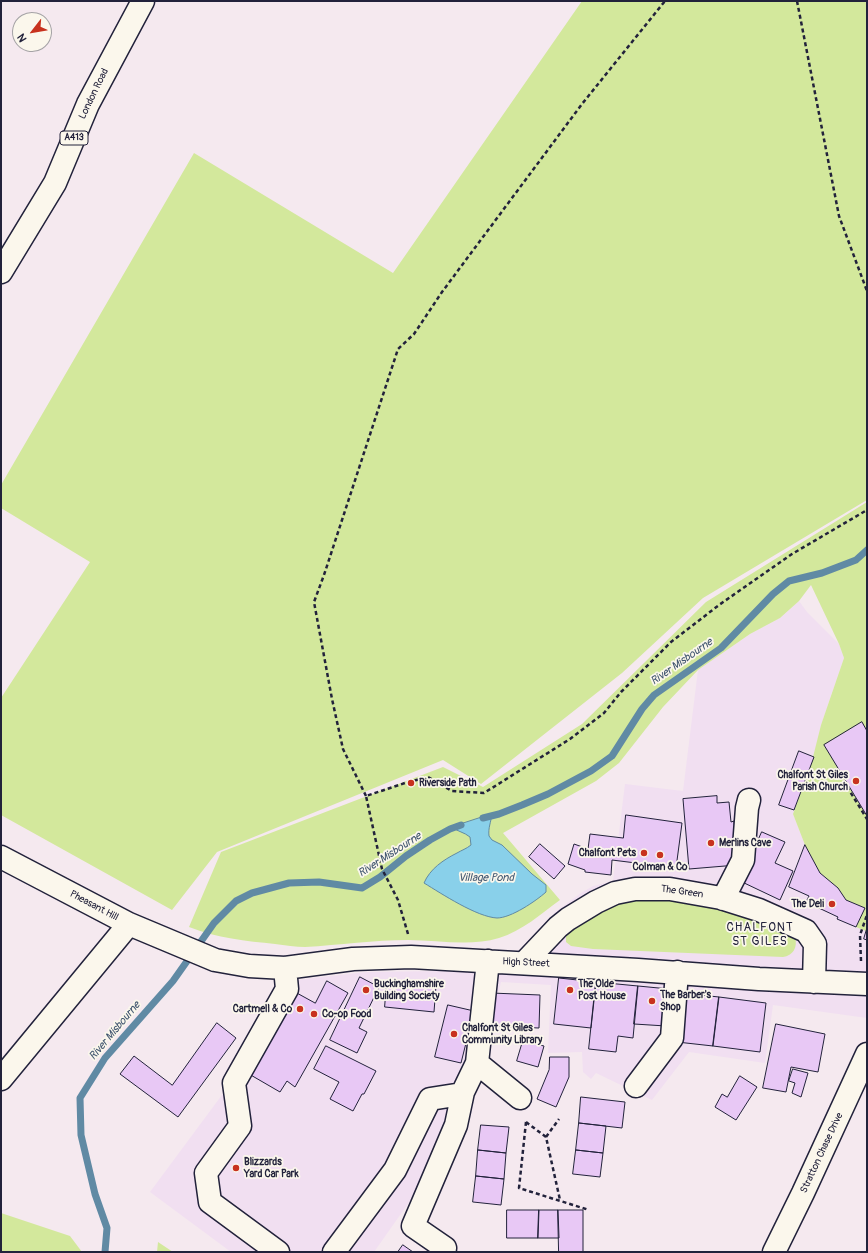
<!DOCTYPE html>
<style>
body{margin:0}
#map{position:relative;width:868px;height:1253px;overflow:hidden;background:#f5e9ef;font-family:Pangolin,sans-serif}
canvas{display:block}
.frame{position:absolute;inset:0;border:2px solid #22223b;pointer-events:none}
.north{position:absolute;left:12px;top:12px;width:40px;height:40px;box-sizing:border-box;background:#fbf7ec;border:1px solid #a4a2a5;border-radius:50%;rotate:239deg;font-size:11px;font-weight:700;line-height:16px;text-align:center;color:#22223b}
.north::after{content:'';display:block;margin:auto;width:14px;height:18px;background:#c8321e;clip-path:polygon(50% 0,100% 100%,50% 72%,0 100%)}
</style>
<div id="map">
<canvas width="868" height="1253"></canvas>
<div class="frame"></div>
<div class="north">N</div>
</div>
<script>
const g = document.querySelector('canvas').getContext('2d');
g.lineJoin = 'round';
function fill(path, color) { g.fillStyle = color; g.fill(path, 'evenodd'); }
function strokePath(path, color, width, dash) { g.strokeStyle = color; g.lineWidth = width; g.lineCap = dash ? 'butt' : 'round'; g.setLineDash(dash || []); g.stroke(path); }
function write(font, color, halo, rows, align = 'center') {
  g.font = font + ' Pangolin,sans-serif'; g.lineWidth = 3.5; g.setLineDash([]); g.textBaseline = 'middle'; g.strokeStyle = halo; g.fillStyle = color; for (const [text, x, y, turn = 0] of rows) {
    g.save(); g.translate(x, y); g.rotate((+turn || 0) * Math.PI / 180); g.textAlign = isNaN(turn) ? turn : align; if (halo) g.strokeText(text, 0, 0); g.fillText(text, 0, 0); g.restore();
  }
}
fill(new Path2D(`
 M799 601 807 612 839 644 844 658 821 725 814 757 793 814 805 845 820 873 838 888 846 900 864 908 857 927 867 928V1018L773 1005 765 1063 689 1052 652 1100 596 1073 591 1079 583 1072 582 1052 548 1053 551 985 501 982 481 1072 424 1181 374 1252H231L150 1192 233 1080 226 1071 280 982 366 972 444 971 551 974 554 913 581 893 593 886 613 881 625 784 683 791 698 670 750 634 780 618Z`), '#f1dff1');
fill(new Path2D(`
 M582 1H867V500L703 598 622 673 481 784 443 760 217 852 172 910 1 815V698L90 562 1 508V485L194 153 393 273Z
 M867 502V928L866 931 856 927 865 908 846 900 838 888 820 873 805 845 793 814 813 757 821 725 844 658 839 644 811 585 799 601 780 618 750 634 698 670 663 707 619 763 596 781 503 833 560 900C541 914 522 931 499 938 470 947 438 940 408 940 374 940 340 945 305 947 296 947 285 945 275 944 246 941 217 938 189 927L221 852 443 767 483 787 582 724 706 602Z
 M644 895 722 908 767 924 795 937C798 947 793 956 783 957L593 949 571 946 566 942V936L569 929 597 909Z
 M1 1213 70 1236 82 1252H1Z
 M158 1242 173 1252H157Z`), '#d3e89c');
const water = new Path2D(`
 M492 814C491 822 488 828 489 836L492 840 502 845 532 874 546 885V892C536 901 511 918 497 918 477 917 442 894 424 883 430 869 443 860 457 853 462 850 466 849 471 845L470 837C464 832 458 832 452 827Z`);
fill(water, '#89d0ea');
strokePath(water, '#608aa4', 1);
strokePath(new Path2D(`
 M483 818 499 814 522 805 548 794 591 771 612 756 642 709 654 695 721 648 773 594 789 581 822 573 856 560 867 550
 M105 1252 107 1228 95 1194 81 1135 80 1098 105 1058 173 981 214 923 236 901 252 893 289 883 319 882 362 888 380 877 406 856 430 840 450 829 461 825`), '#608aa4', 7);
const building = new Path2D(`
 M862 722 867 731V816L824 745Z
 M799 751 814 757 794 810 779 805Z
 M717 796V803L729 802 731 822 734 821 737 865 689 869 683 799Z
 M626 815 682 823 676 868 612 860 611 875 585 872V870L568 864 574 844 588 849 590 834 623 838Z
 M762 832 785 842 775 863 793 871 780 900 740 881Z
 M540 844 565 866 554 879 529 857Z
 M805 845 820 873 838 888 846 900 865 908 856 927 837 919 838 917 806 902 809 896 789 887Z
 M867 928V940L864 939Z
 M360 977 379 987 359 1028 367 1032 357 1053 330 1040Z
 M559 978 596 982 591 1028 554 1024Z
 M327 981 348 993 295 1087 287 1081 280 1092 249 1074 295 992 315 1003Z
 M387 982 436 986 434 1012 385 1007Z
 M596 982 638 986 633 1038 618 1036 616 1052 589 1049Z
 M638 986 669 989 666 1026 634 1024Z
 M491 993 540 995 539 1028 490 1026Z
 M681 993 719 997 713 1046 677 1042Z
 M719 997 766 1003 760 1052 713 1046Z
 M448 1005 474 1011 461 1063 435 1057Z
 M217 1023 236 1038 178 1117 120 1074 134 1056 172 1085Z
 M776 1024 825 1034 818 1072 791 1067 786 1092 763 1088Z
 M523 1041 544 1046 538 1067 517 1061Z
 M326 1046 376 1071 364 1094H362L353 1111 330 1099 339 1082 314 1069Z
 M550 1057H569V1077L556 1107 537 1099 549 1070Z
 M793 1069 808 1073 801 1097 792 1093 795 1083 789 1081Z
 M740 1076 757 1087 736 1120 715 1107 722 1094 727 1097Z
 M581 1097 625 1102 622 1128 579 1123Z
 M579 1123 606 1126 603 1153 576 1150Z
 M481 1125 509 1127 506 1153 478 1150Z
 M478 1150 506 1153 504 1179 476 1176Z
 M576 1150 603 1153 600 1177 573 1174Z
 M476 1176 504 1179 501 1205 473 1202Z
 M507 1210H539L538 1238H507Z
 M539 1210H558L559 1238H538Z
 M558 1210H583V1252H559Z
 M403 1245 413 1252H398Z`);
fill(building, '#e8c8f5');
strokePath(building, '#22223b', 1);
const minor = new Path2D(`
 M1 857 129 924 215 960 249 966 285 968 353 959 411 957 638 970 759 979 867 984
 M723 899 743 860 747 808 749 800
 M524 963 558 927 568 919 596 902 615 893 635 889H670L721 898 759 910 806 931 815 944 814 982
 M477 1063 520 1098
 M1 1079 129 924
 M636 1086 672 1038 677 972
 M445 1248 413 1226 456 1125 463 1092
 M278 1252 210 1202 206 1173 240 1126 234 1083 287 989 285 968
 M334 1252 395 1170 430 1099 462 1094 477 1063 488 961
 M774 1252 803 1193 867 1054`);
const highway = new Path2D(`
 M1 272 55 183 88 104 143 1`);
strokePath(minor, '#22223b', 25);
strokePath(highway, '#22223b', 25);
strokePath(new Path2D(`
 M797 1 839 216 867 291
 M836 769 867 819
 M366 796 343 749 332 699 314 602 324 575 398 349 414 334 442 292 582 104 665 1
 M408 934 398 900 382 869 366 796 405 783 428 777 452 791 484 793 570 739 604 713 621 692 671 642 719 605 792 554 867 510
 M861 961 860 935 867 915
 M526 1122 519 1188 589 1210
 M526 1122 546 1137 560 1200
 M546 1137 559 1119`), '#22223b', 2.5, [4, 3]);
strokePath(minor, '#fbf7ec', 22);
strokePath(highway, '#fbf7ec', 22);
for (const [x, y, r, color] of [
 [856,781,4,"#c8321e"],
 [411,783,4,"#c8321e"],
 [711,843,4,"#c8321e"],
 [644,853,4,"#c8321e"],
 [660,855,4,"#c8321e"],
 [832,904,4,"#c8321e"],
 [366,990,4,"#c8321e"],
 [570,990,4,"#c8321e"],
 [652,1001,4,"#c8321e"],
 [300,1009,4,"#c8321e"],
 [314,1014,4,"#c8321e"],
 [454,1034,4,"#c8321e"],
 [236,1168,4,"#c8321e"]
]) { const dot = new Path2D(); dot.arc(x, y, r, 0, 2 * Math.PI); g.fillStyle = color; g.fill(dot); strokePath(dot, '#fbf7ec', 1.5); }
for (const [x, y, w] of [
 [74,138,28]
]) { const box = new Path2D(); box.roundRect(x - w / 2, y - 7, w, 14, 3); g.fillStyle = '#fbf7ec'; g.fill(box); strokePath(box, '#22223b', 1); }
write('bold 9px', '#22223b', null, [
 ["A413",74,138]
]);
write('10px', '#22223b', '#fbf7ec', [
 ["London Road",94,94,-64],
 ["The Green",682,892,8],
 ["Pheasant Hill",94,906,28],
 ["High Street",526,963,3],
 ["Stratton Chase Drive",822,1153,-65]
]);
write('bold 10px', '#22223b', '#fbf7ec', [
 ["Chalfont St Giles",848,775,"right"],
 ["Parish Church",848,787,"right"],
 ["Riverside Path",419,783],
 ["Merlins Cave",719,843],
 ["Chalfont Pets",636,853,"right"],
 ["Colman & Co",660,867,"center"],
 ["The Deli",824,904,"right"],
 ["Buckinghamshire",374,984],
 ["Building Society",374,996],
 ["The Olde",578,984],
 ["Post House",578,996],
 ["The Barber's",660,995],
 ["Shop",660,1007],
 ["Cartmell & Co",292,1009,"right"],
 ["Co-op Food",322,1014],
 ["Chalfont St Giles",462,1028],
 ["Community Library",462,1040],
 ["Blizzards",244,1162],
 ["Yard Car Park",244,1174]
], 'left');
write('italic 11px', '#415670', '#fbf7ec', [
 ["River Misbourne",682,662,-35],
 ["River Misbourne",390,855,-33],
 ["Village Pond",486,878],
 ["River Misbourne",115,1031,-50]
]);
g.letterSpacing = '1px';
write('12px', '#22223b', '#fbf7ec', [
 ["CHALFONT",760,928],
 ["ST GILES",760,942]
]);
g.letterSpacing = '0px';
</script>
